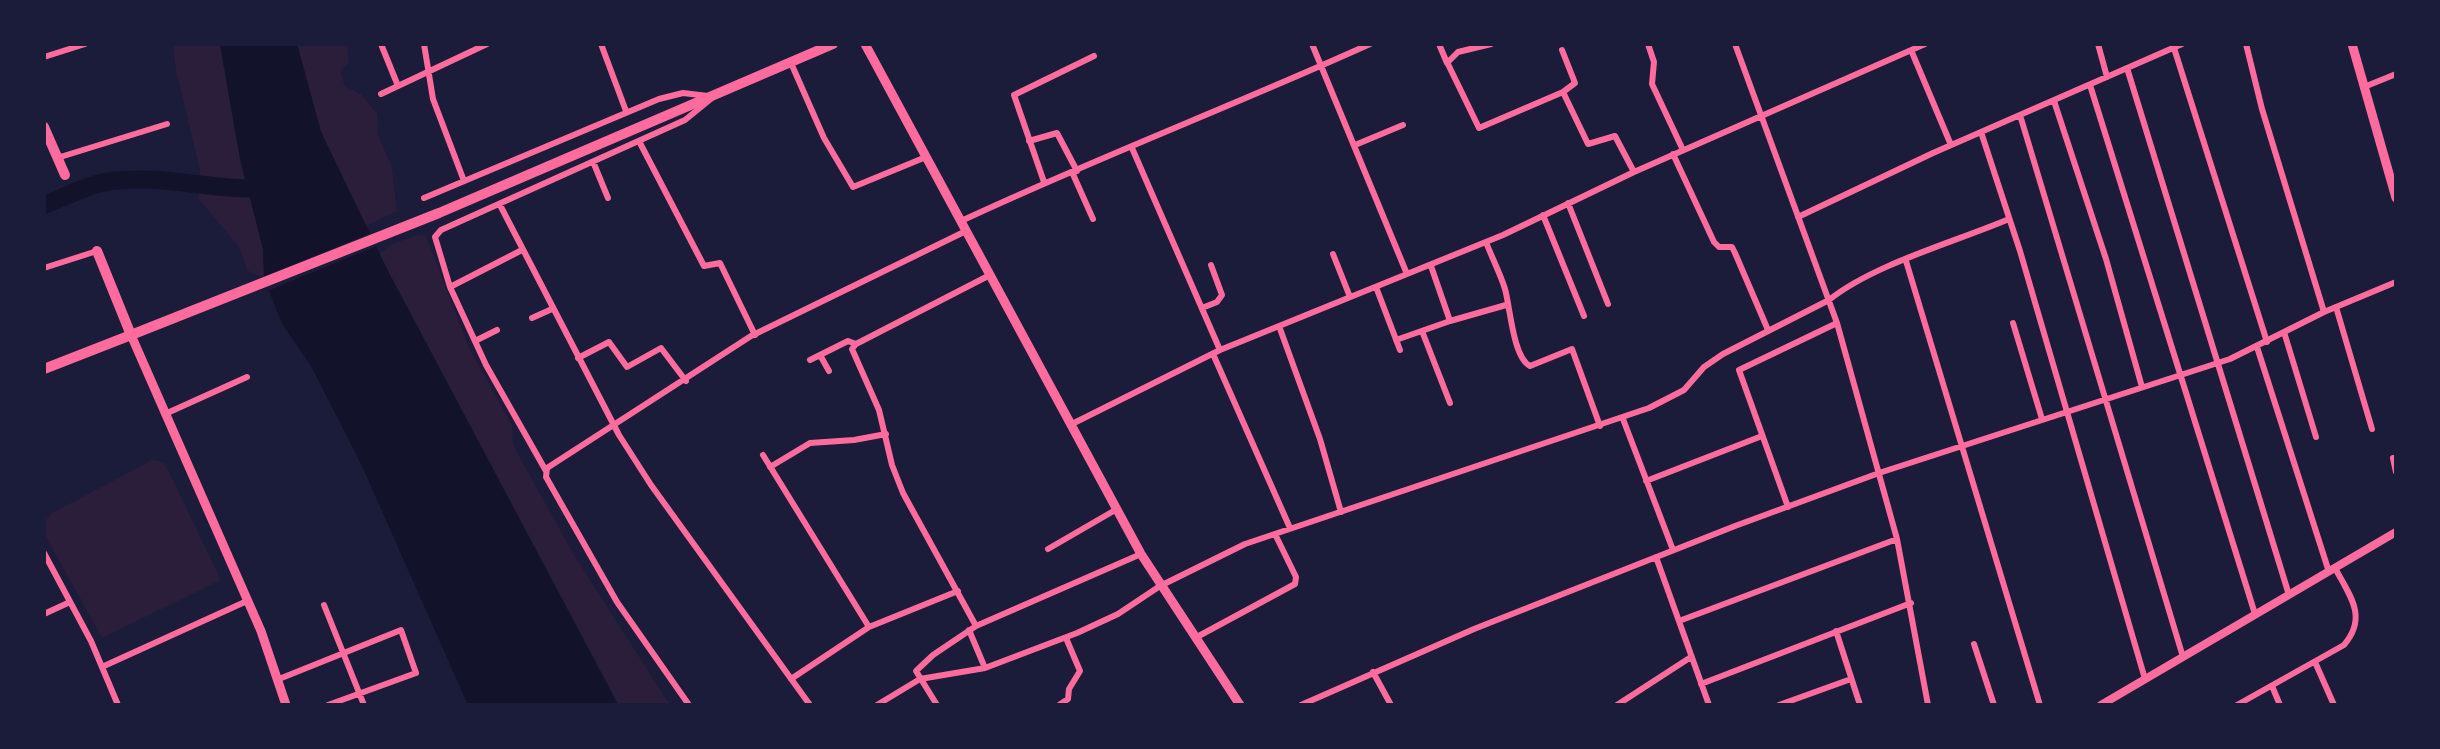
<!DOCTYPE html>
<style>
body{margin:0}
#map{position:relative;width:2440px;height:749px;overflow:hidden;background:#1b1b3a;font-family:Roboto,sans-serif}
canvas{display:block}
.frame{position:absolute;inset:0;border:46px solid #1b1b3a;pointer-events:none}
</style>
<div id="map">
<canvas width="2440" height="749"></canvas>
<div class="frame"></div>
</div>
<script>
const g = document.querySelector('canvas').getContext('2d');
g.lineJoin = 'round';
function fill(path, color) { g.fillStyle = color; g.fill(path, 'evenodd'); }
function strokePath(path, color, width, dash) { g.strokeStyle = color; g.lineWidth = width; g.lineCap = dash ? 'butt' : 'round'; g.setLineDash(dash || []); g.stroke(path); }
fill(new Path2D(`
 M173 44H220L240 159 263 249 264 278 248 271 238 246 199 199 200 170 176 70Z
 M297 44H347L349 62 340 71 345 86 362 95 377 114 378 134 392 168 397 211 366 226 321 132Z
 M418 235 426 236 469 348 512 425 513 445 574 555 670 705H619L379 254 394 243Z
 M152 460 163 462 168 470 221 580 102 638 44 533V522L52 513Z`), '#2a1e3b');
fill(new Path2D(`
 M220 44H297L321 132 389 273 618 705H468L362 466 311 366 282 324 264 278 263 249 240 159Z`), '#12122b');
fill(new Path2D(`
 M373 232 379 245 265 292 260 278Z`), '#1b1b3a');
strokePath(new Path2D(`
 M44 205C65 197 89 184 111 181 164 174 217 192 270 188`), '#12122b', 18);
strokePath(new Path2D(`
 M381 44 398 86
 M424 44 433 99 464 181
 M601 44 626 111
 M1312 44 1407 274
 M1439 44 1447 63 1458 52 1491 44
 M1648 44 1654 62 1652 84 1683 150
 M1735 44 1837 323 1897 539 1928 705
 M2098 44 2107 77
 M2246 44 2262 109 2324 312
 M2174 48 2267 342
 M1562 50 1575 83 1563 92 1588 144 1615 136 1634 172
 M1911 50 1951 145
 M44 57 85 44
 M1447 62 1479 128 1563 92
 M791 63 824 138 853 187 926 157
 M2127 68 2289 595
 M2090 85 2255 614
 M2364 87 2396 74
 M381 94 487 44
 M2054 101 2106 259 2142 387
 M2020 115 2183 657
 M1981 132 2020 251 2145 679
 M1029 141 1057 133 1077 171
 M640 143 704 266 720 263 755 335
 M1355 145 1403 125
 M1132 148 1220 350
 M1673 154 1714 242 1719 247H1732L1735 253 1768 330
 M57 158 167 124
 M594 164 608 198
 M1072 172 1093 219
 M1044 182 1014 95 1094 56
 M424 198 659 99 683 93 708 96
 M1568 203 1608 304
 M500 205 619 435 651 485 810 705
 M1543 215 1584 316
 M1798 217 1933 153 2182 44
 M961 221C1096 158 1235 105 1370 44
 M1486 242C1492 258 1500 273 1505 289 1510 306 1513 358 1530 366L1572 349 1600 426
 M1333 254 1350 297
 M1906 261 2040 705
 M1431 266 1450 321 1506 305
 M44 268 97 251
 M450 287 522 250
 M1376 287 1400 350
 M2336 307 2372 429
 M1202 308 1217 302 1222 295 1211 265
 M532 318 552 309
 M2013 323 2042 419
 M1279 326 1320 439 1341 512
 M1422 331 1450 403
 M2284 332 2316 437
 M1396 340 1450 321
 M475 341 497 330
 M2257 347 2329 572
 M1213 354 1290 528
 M820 355 829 371
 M578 358 609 342 627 367 661 348 686 381
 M810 360 848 341 856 344
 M165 414 247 377
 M1623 419 1673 550
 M1072 424 1220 350 1503 235 1634 172 1925 44
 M763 455 869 627
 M2393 458 2396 472
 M770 467 810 443 854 440 886 434
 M546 471 486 365 450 287 435 237 441 230 685 120 712 98
 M1646 481 1762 436
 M1788 507 1739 370 1837 323
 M1048 549 1117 509
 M44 553 91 641 118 705
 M1656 557 1709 705
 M324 605 364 705
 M44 614 70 602
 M1679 621 1897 539
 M976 626 903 493 892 465 879 410 852 349 856 344 990 275
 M969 630 985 668
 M1836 631 1860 705
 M1195 638 1295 584 1296 577 1275 534
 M1974 644 1994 705
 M2315 662 2334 705
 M104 666 247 601
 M1373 672 1391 705
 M279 679 401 630 416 673 328 705
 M791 679 869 627 958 591
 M1701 684 1911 603
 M2272 686 2280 705
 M689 705 617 602 546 477 547 468 751 336 966 231
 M877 705 920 679 985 668 1077 633 1118 614 1160 586 1245 544 1649 408 1684 390 1704 367 1723 354 1829 300C1874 264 1955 242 2009 219
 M937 705 916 671 933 655 976 626 1141 554
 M1059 705 1068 699 1069 689 1080 671 1066 638
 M1301 705 1474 629 1735 526 1879 473 2230 359 2324 312 2396 282
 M1617 705 1691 657
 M1779 705 1851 679
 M2237 705 2344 645C2368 617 2350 596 2335 568`), '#ff6b9d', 6);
strokePath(new Path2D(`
 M2101 705 2396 532`), '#ff6b9d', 8);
strokePath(new Path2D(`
 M865 44 1141 554 1240 705
 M2352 44 2396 198
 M131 335 261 631 286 705`), '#ff6b9d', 9);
strokePath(new Path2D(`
 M44 369 131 335`), '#ff6b9d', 10);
strokePath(new Path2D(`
 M44 127 65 175
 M97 251 131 335 439 213 833 44`), '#ff6b9d', 10);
</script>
